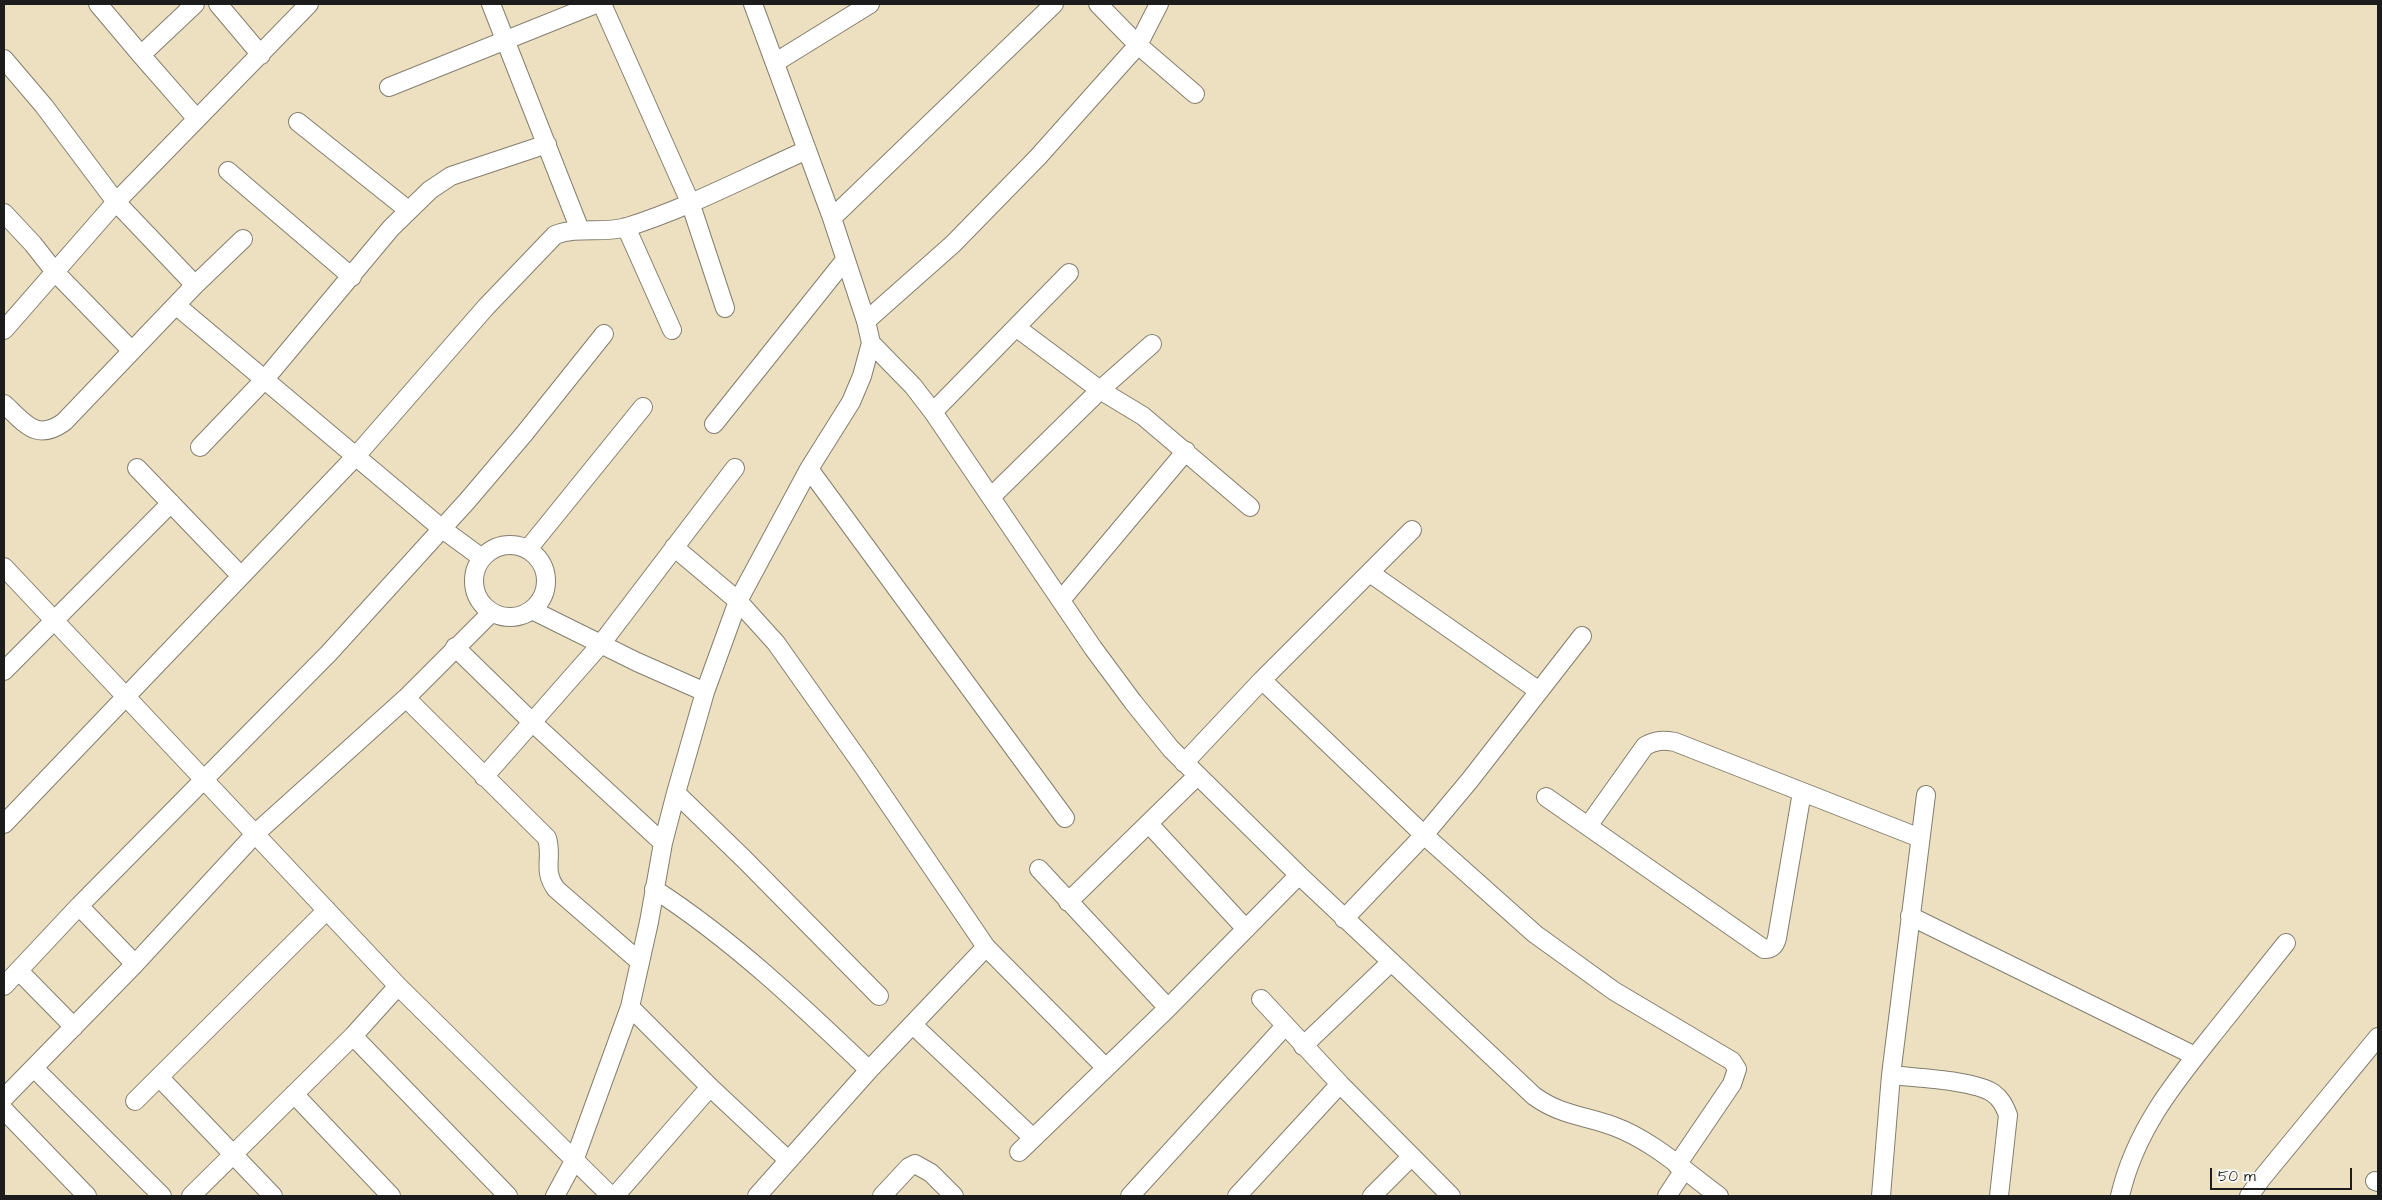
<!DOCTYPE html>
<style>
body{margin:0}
#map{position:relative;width:2382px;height:1200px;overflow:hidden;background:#ece0c0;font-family:"Architects Daughter",sans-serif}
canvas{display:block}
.frame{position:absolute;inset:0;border:5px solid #1c1c1c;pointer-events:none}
.scale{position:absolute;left:2210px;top:1168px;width:142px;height:22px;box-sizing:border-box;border:2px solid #1c1c1c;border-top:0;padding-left:6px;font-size:15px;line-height:18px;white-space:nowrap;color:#1c1c1c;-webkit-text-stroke:4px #f6f6f2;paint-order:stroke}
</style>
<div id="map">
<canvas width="2382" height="1200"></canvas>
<div class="frame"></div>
<div class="scale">50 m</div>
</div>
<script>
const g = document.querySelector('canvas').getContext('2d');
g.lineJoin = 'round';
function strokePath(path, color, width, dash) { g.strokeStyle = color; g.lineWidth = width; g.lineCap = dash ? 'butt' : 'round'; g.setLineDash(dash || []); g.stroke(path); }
const street = new Path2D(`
 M98 4 141 55 197 119
 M218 4 261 55
 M491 4 580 230
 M602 4 690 202 725 308
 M1098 4 1138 45 1195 94
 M141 55 195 4
 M4 59 44 106 116 202 195 285
 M776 62 870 4
 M389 87 596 4
 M298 122 408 210
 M228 171 352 277
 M4 213 33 244 55 272 132 351
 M832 218 1054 4
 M626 227 672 330
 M177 306 441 528 482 558
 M866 321 953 244 1038 157 1138 45 1159 4
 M1017 328 1100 390 1143 416 1250 507
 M4 330 116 202 309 4
 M871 343 913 386 933 412 1093 648 1133 702 1171 749 1299 875 1534 1096C1562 1116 1583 1115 1613 1126 1652 1140 1686 1172 1719 1196
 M4 404C25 423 36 442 64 422L195 285 243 239
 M933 412 1069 273
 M714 424 845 260
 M200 447 265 379 391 228 430 190 451 176 547 144
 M137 468 241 576
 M809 469 1065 818
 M992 496 1100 390 1152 344
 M474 581a36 36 0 1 1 72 0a36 36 0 1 1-72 0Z
 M674 547 738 601 776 643 863 766 986 947 1105 1067
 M528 549 643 407
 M4 567 398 986 611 1196
 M1370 573 1539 691
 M1061 600 1186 451
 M532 610 637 662 705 692
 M455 647 532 722 663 843
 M4 671 171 503
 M1262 680 1424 835 1535 934 1614 991 1732 1061 1737 1069 1732 1084 1677 1165
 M406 698 547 838C553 858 542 870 556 889L640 962
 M1184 763 1262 680 1412 530
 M484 777 601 644 735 468
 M676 793 745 860 879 996
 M1546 797 1764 949C1772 949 1775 946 1777 938L1802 792
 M4 824 356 456 486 307 555 235C578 226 603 234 627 227 688 208 748 176 807 150
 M1149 824 1246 929
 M1588 826 1645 746C1656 740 1663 740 1675 742L1920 838
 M1039 869 1168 1008
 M654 889C733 940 801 1005 869 1070
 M1068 902 1197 776
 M79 906 135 964
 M1910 916 2195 1056
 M1344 919 1424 835 1470 780 1582 636
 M19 971 74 1027
 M4 986 79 906 329 653 468 500 524 434 604 334
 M1261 999 1340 1084 1451 1196
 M630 1007 710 1087 788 1160
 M913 1025 1032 1137
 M353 1036 508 1196
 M1303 1046 1391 962
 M34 1068 162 1196
 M1891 1075C1916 1078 1974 1080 1993 1093 2001 1099 2004 1105 2008 1115L1999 1196
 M159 1077 273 1196
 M294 1094 391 1196
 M4 1098 135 964 256 833 406 698 491 613
 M135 1101 327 910
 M4 1110 87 1196
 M1019 1152 1168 1008 1299 875
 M2375 1181 2378 1182
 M191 1196 353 1036 398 986
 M555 1196 574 1161 630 1007 649 922 663 843 676 793 705 692 738 601 809 469 851 402 862 376 871 343 866 321 832 218 753 4
 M615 1196 710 1087
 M757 1196 869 1070 986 947
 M882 1196 909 1167 915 1164 931 1173 954 1196
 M1130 1196 1285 1026
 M1237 1196 1340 1084
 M1372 1196 1411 1157
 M1667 1196 1684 1170
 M1881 1196 1891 1075 1926 795
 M2120 1196C2135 1131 2173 1084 2214 1033 2238 1003 2262 973 2286 943
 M2249 1196 2262 1178 2378 1037`);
strokePath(street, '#847e6e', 20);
strokePath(street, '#fff', 18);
</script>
